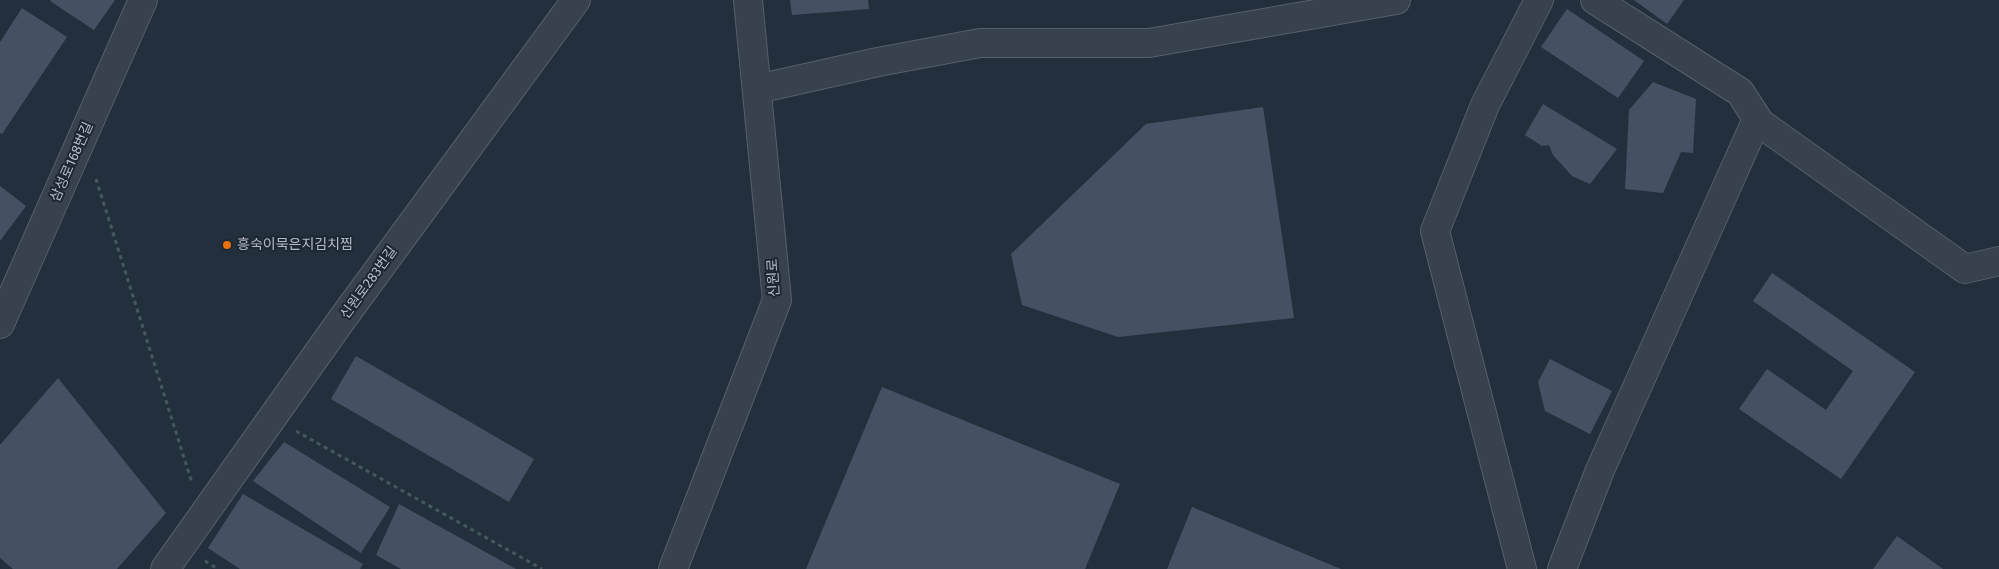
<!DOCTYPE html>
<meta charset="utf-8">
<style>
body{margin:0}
canvas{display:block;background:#242f3e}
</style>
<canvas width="1999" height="569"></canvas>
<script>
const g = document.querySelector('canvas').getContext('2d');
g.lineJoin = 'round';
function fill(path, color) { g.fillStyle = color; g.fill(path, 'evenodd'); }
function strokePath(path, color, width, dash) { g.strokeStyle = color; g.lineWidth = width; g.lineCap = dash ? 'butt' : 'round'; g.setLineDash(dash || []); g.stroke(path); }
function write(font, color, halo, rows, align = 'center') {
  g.font = font + ' "Fira Sans","Noto Sans KR",sans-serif'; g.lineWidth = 4; g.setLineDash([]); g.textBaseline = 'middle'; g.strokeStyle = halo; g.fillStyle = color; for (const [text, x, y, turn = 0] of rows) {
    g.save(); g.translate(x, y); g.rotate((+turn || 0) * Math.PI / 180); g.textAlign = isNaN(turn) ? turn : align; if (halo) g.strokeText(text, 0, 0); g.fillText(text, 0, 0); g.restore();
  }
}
fill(new Path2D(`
 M51 0H115L94 30 50 1Z
 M790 0H868L869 9 792 15Z
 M1634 0H1684L1667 24Z
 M22 8 67 37 2 134 0 133V42Z
 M1567 9 1644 61 1618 98 1541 47Z
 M1653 82 1696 99 1693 153 1681 152 1663 193 1625 189 1629 110Z
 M1543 104 1617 149 1590 184 1572 176 1553 155 1549 145 1542 146 1525 135Z
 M1263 107 1294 318 1118 337 1022 305 1011 254 1146 124Z
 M0 186 26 206 0 241Z
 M1772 273 1915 372 1841 479 1739 409 1767 369 1826 410 1853 371 1753 301Z
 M356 356 534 459 509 502 331 399Z
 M1550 359 1612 391 1590 434 1545 411 1538 382Z
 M58 378 166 513 117 569H13L0 558V445Z
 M882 387 1120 484 1085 569H806Z
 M284 442 390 507 361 553 253 481Z
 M243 494 363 564 360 569H240L208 548Z
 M399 504 516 569H401L376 555Z
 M1192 507 1341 569H1167Z
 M1897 536 1943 569H1873Z`), '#455162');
const minor = new Path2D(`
 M1595 0 1740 92 1760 123 1965 269 1999 261
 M757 89 878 62 980 43H1149L1396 0
 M0 324 143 0
 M165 569 340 322 576 0
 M673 569 777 300 748 0
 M1522 569 1435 231 1485 105 1539 0
 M1562 569 1600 470 1757 119`);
strokePath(minor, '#565f6c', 30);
strokePath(new Path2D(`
 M96 179 192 483
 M296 431 542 569
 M205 561 218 569`), '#44595c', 3, [4, 4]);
strokePath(minor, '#38414e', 28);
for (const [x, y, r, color] of [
 [227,245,5,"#e8710a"]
]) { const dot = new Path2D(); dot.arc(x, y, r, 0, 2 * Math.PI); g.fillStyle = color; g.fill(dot); strokePath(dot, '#1d2633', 2); }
write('14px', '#b4bcc9', '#1d2633', [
 ["삼성로168번길",72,162,-66],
 ["신원로",774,278,-93],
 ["신원로283번길",369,283,-54]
]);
write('14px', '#b4bcc9', '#1d2633', [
 ["흥숙이묵은지김치찜",237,245]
], 'left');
</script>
